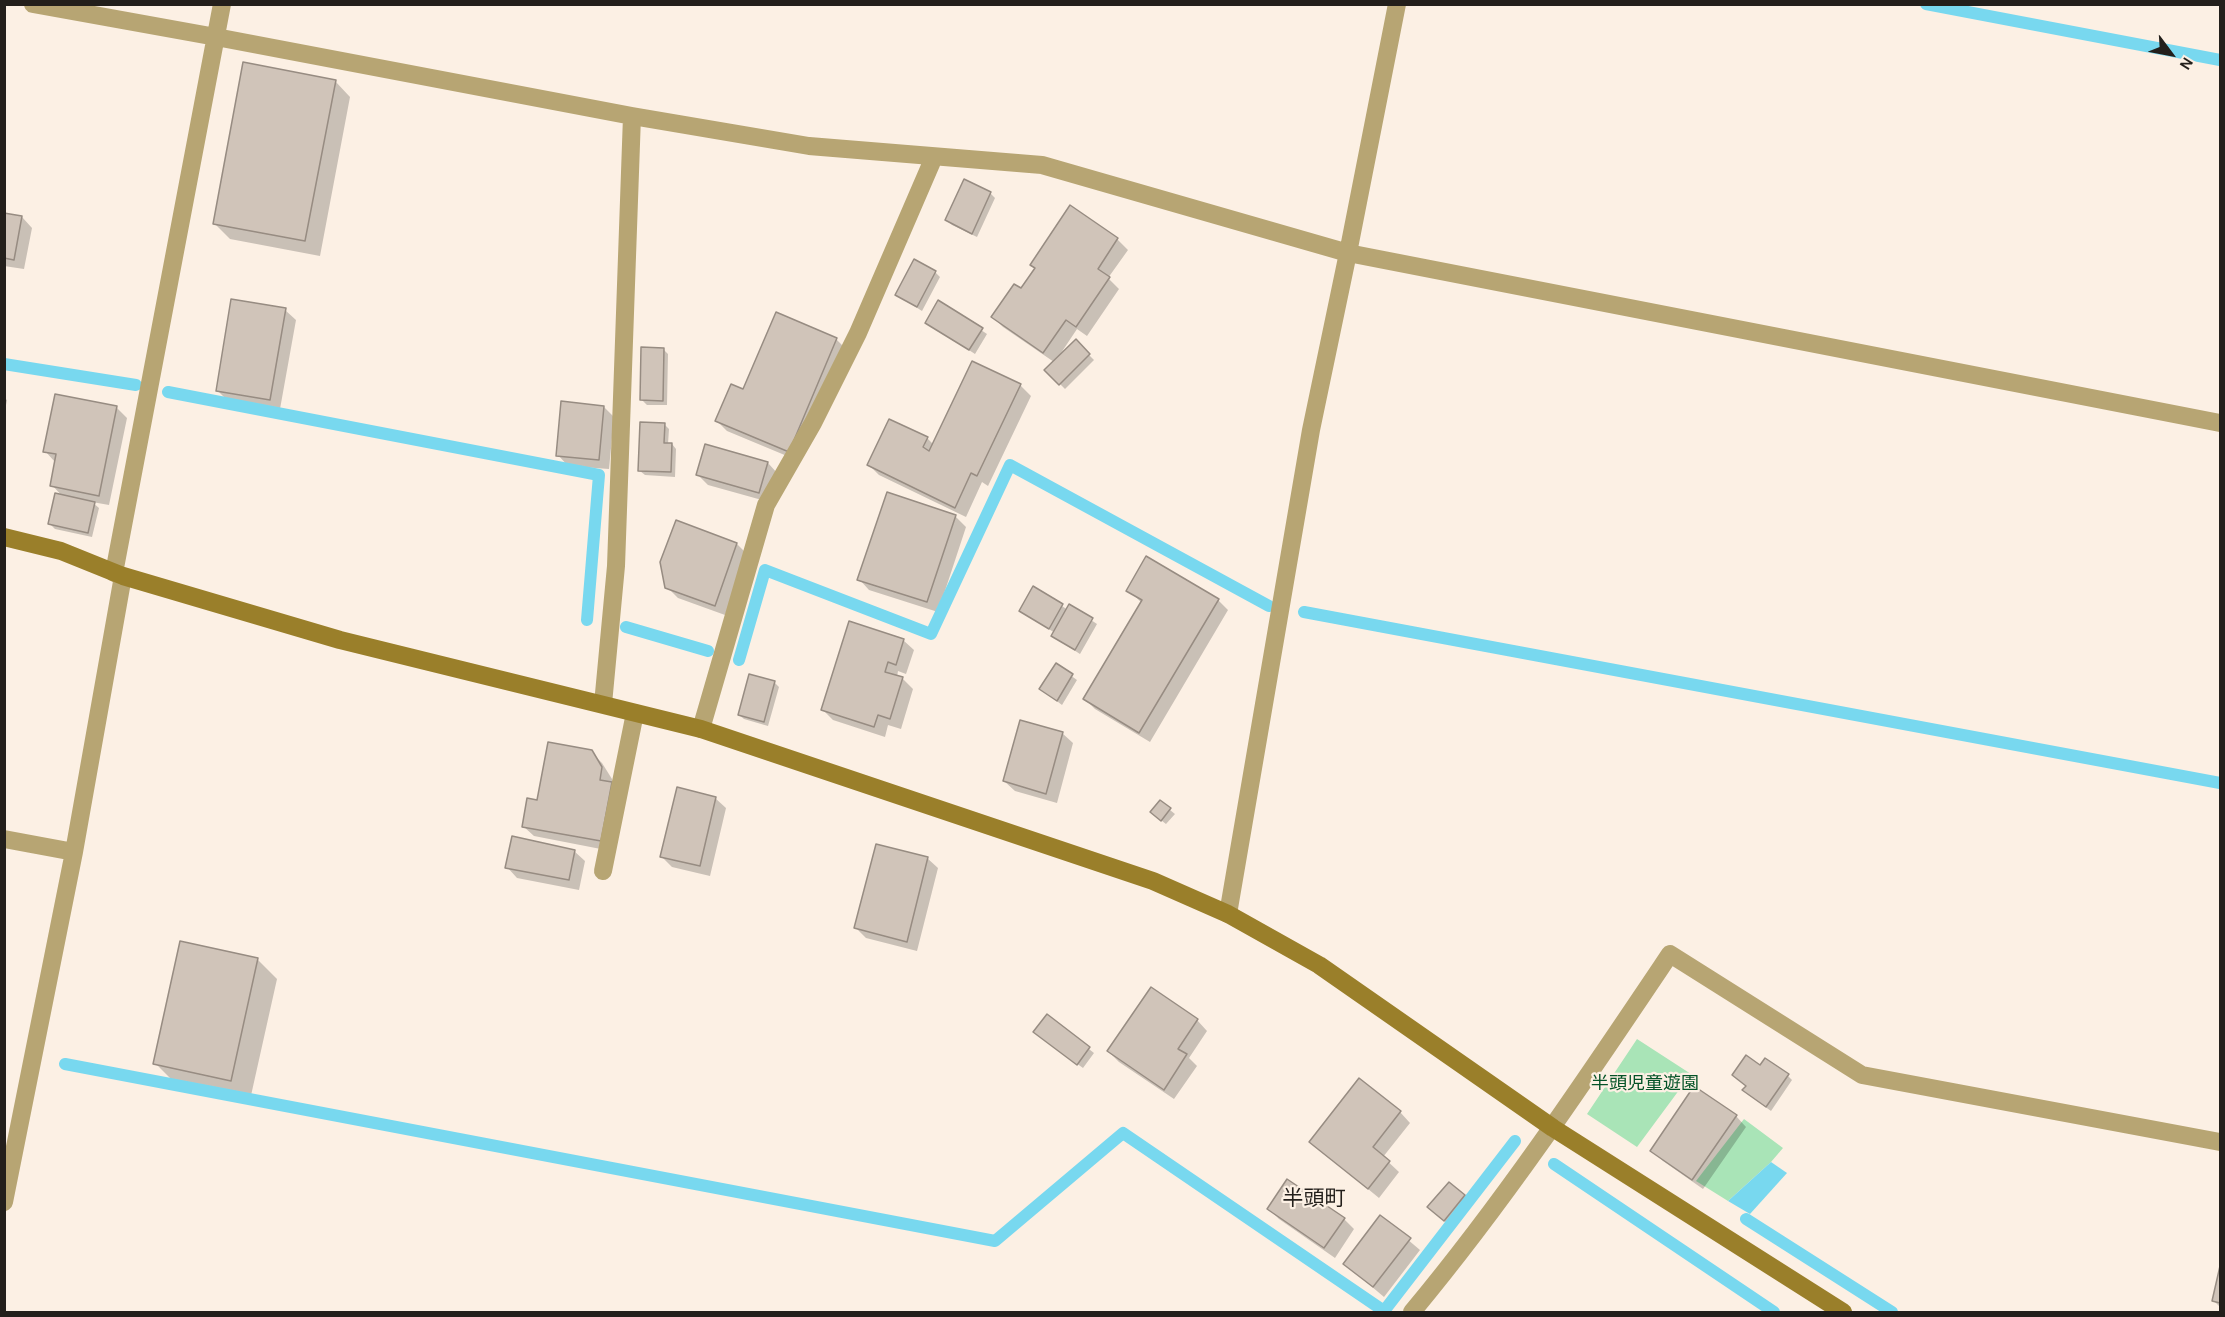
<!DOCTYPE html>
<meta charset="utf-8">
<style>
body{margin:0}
#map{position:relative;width:2225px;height:1317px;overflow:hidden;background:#fcf0e4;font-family:Karla,sans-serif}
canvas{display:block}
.frame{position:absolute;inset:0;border:6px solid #231f1b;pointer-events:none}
.north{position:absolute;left:2141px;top:24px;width:60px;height:60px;-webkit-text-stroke:4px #fcf0e4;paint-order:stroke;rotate:122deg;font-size:16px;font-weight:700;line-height:24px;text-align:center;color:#231f1b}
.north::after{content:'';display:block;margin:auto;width:21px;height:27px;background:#231f1b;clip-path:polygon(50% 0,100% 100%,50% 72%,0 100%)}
</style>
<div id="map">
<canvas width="2225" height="1317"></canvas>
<div class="frame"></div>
<div class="north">N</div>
</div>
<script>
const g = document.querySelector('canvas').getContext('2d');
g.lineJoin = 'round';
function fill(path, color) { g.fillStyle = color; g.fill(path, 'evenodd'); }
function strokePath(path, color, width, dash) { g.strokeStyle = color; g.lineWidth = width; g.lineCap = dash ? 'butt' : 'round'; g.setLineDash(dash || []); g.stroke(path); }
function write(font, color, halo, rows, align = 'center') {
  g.font = font + ' Karla,"Noto Sans JP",sans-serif'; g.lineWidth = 4.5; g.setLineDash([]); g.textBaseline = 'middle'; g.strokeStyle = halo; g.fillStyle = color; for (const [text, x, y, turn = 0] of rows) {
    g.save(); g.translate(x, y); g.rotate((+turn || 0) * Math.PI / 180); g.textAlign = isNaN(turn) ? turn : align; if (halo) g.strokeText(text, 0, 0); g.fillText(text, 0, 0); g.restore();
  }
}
fill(new Path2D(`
 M1637 1039 1691 1074 1637 1147 1587 1114Z
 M1744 1119 1783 1148 1771 1162 1728 1201 1696 1181Z`), '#a9e4b7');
fill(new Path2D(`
 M1771 1162 1787 1173 1750 1214 1728 1201Z`), '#78d8ef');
fill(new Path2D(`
 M335 81 350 97 320 256 230 239 214 223Z
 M965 181 991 194 995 198 977 237 952 225 947 220Z
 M1071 207 1117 239 1128 250 1108 278 1119 289 1087 336 1077 329 1059 356 1075 341 1094 360 1065 389 1046 370 1054 362 1003 327 993 317 1021 290 1036 269Z
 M4 214 22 217 32 228 24 269 4 266Z
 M935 272 940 277 922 311 897 295Z
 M939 302 987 334 975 354 927 323Z
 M285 310 296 320 280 409 228 401 217 390Z
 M836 339 846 349 799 461 727 431 717 421Z
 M663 349 668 354 667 405H647L642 400Z
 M973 363 1021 386 1031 396 988 486 982 482 966 517 879 475 869 465 927 438 934 445Z
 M56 396 117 408 127 418 109 505 92 502 99 508 92 537 55 529 50 524 63 497 52 485 55 462 45 451Z
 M4 398 7 400 4 415Z
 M604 407 614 417 609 469 568 466 558 455Z
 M664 424 669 429 668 444H672L676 449 675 477 645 475 640 471Z
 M768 463 778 474 769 502 708 485 698 475Z
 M955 516 966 527 938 612 869 590 859 579Z
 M737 544 747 554 725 615 678 598 667 587Z
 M1034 588 1068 610 1070 606 1097 624 1080 654 1058 640 1053 635 1055 633 1021 611Z
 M1128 590 1218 600 1228 610 1150 742 1095 709 1085 699 1142 603Z
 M903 640 914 650 906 674 898 671 897 677 903 679 913 689 901 729 888 725 885 737 833 720 823 710Z
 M1056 665 1077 680 1062 705 1041 689Z
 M774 682 779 687 768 726 744 719 739 715Z
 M1062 733 1073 743 1057 803 1015 791 1004 781Z
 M591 752 602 763 612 779 611 851 534 836 523 826 538 802Z
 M715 798 726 808 710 876 672 867 662 857Z
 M1160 802 1175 814 1166 824 1157 817Z
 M574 851 585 861 579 890 517 878 507 867Z
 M927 858 938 868 917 951 866 938 856 928Z
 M257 959 277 979 250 1100 175 1083 155 1063Z
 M1047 1016 1094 1053 1083 1068 1040 1037Z
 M1197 1020 1207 1031 1189 1058 1197 1066 1174 1099 1119 1062 1108 1051Z
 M1761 1067 1788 1076 1792 1080 1771 1111 1749 1095 1744 1090 1747 1086 1734 1075Z
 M1400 1112 1410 1123 1383 1157 1399 1172 1379 1198 1311 1142Z
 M1736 1116 1746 1127 1703 1189 1663 1161 1652 1150Z
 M1449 1184 1469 1201 1449 1225 1434 1212Z
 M1269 1209 1344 1219 1354 1229 1335 1258 1279 1219Z
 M1381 1217 1420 1250 1384 1297 1345 1264Z
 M2220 1272V1307L2214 1301Z`), '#0003');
strokePath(new Path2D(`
 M1926 4 2220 60
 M4 364 136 385
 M168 392 599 475 587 620
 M1304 612 2220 783
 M626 627 708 651
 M739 660 765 570 931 634 1010 465 1269 606
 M65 1064 995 1241 1123 1133 1384 1311 1515 1141
 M1554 1164 1774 1312
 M1746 1219 1892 1312`), '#78d8ef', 12);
const building = new Path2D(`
 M243 62 336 80 305 241 213 224Z
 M964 179 991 192 972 234 945 220Z
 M1070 205 1118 238 1098 269 1110 277 1076 327 1066 320 1043 353 991 317 1014 284 1021 288 1035 268 1030 265Z
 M4 213 22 216 14 260 4 258Z
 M914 259 936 271 917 307 895 295Z
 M231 299 286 308 270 400 216 391Z
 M938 300 983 328 969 350 925 323Z
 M776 312 837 338 789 452 715 421 731 384 743 389Z
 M1076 339 1090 354 1059 385 1044 370Z
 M641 347 664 348 663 401 640 400Z
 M972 361 1021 384 977 476 971 473 955 508 867 465 889 419 928 437 923 447 929 451Z
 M55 394 117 406 99 496 50 486 56 454 43 452Z
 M561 401 604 406 599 460 556 456Z
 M640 422 665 423 664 443H672L671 472 638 471Z
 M705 444 768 462 759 493 696 475Z
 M887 492 956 515 927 602 857 580Z
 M55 493 95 502 88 533 48 524Z
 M676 520 737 543 715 606 665 588 660 562Z
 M1146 556 1219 599 1139 733 1083 699 1142 600 1126 591Z
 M1033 586 1063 604 1049 629 1019 611Z
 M1069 604 1093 618 1075 650 1051 636Z
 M849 621 904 639 896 665 888 662 885 672 903 677 890 719 878 715 874 727 821 710Z
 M1056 663 1073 674 1057 701 1039 689Z
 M749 674 775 681 764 722 738 715Z
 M1020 720 1063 732 1046 794 1003 781Z
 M548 742 592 750 602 767 600 780 612 782 601 841 522 827 527 798 537 800Z
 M677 787 716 797 700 866 660 857Z
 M1160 800 1171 808 1161 821 1150 812Z
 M512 836 575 850 569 880 505 868Z
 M876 844 928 857 907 942 854 928Z
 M180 941 258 958 231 1081 153 1064Z
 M1151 987 1198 1019 1178 1049 1187 1054 1164 1090 1107 1051Z
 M1047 1014 1090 1047 1077 1065 1033 1032Z
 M1746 1055 1760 1065 1765 1058 1789 1074 1766 1107 1742 1090 1746 1086 1732 1075Z
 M1359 1078 1401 1111 1373 1147 1390 1161 1368 1189 1309 1142Z
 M1694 1086 1737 1115 1692 1180 1650 1151Z
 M1287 1179 1345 1218 1324 1248 1267 1209Z
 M1449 1182 1465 1195 1444 1221 1427 1207Z
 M1380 1215 1411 1238 1373 1287 1343 1264Z
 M2220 1266V1303L2212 1301Z`);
fill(building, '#d0c4b9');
strokePath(building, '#978c82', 1.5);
strokePath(new Path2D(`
 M603 871 635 713`), '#b7a573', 18);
strokePath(new Path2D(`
 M33 4 216 37 632 116 809 146 1042 165 1348 253 2220 423
 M114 573 222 4
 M603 704 616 566 632 116
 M701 729 766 505 813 423 858 333 934 157
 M4 839 74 852
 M1228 914 1311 430 1348 253 1397 4
 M4 1202 74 852 123 576
 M1412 1312C1506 1199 1588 1076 1670 954L1862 1075 2220 1142`), '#b7a573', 18);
strokePath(new Path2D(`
 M4 537 61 551 123 576 340 640 701 729 1153 881 1228 914 1319 965 1553 1128 1843 1312`), '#9a7f2a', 18);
write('18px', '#045327', '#fcf0e4', [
 ["半頭児童遊園",1645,1084]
]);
write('21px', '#231f1b', '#fcf0e4', [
 ["半頭町",1314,1199]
]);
</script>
